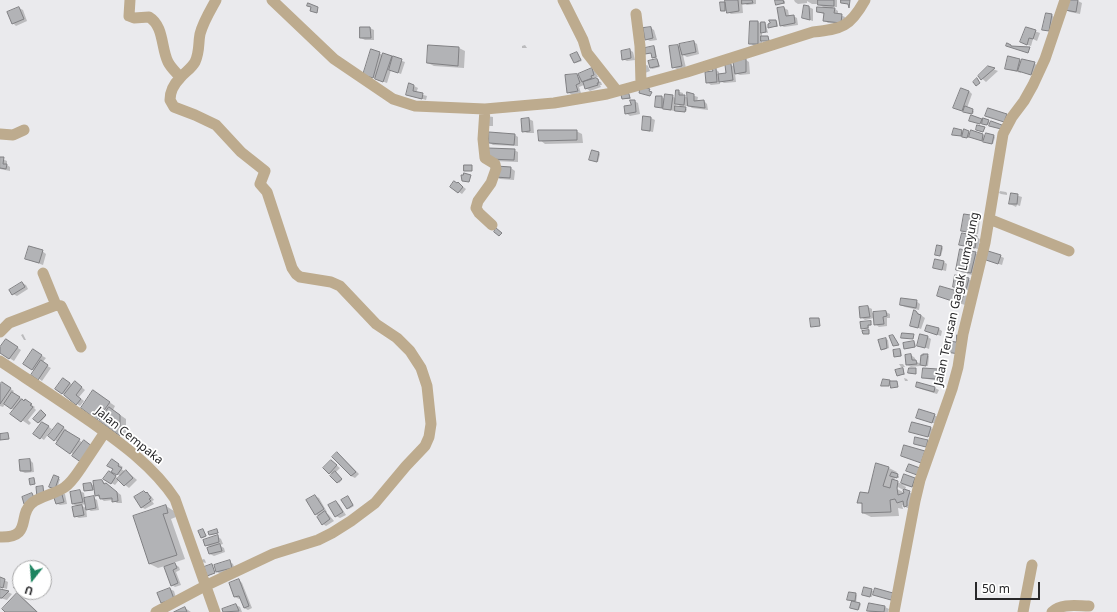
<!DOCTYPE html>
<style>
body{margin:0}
#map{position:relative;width:1117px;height:612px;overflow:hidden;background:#eaeaed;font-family:"Noto Sans",sans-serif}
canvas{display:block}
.north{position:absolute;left:12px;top:560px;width:40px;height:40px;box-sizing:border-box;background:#fff;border:1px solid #a9a9aa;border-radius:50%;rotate:197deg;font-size:11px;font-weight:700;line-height:16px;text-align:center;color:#28282a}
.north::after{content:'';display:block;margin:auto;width:14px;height:18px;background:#1d8460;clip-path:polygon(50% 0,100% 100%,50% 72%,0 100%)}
.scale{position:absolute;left:975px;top:582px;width:65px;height:18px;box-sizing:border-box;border:2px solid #28282a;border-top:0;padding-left:5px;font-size:12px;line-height:14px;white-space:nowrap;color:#28282a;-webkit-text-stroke:3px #fff;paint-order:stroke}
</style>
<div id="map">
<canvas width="1117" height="612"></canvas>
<div class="north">U</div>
<div class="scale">50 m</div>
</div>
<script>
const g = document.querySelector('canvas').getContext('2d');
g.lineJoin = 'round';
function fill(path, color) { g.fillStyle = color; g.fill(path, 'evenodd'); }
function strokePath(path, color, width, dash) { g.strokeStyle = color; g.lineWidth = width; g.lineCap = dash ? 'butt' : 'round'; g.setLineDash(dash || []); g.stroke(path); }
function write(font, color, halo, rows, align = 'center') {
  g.font = font + ' "Noto Sans",sans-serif'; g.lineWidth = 3.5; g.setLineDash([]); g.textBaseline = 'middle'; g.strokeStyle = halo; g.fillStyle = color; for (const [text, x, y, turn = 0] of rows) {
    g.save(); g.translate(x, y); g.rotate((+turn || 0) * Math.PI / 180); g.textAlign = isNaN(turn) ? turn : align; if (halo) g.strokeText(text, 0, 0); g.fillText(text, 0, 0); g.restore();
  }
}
fill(new Path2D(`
 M726 0H756V4L747 5 742 2 743 13 731 14 727 11 722 10 724 3 727 4Z
 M782 0 785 1V4H777Z
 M794 0H837V7H832L838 11V14L845 17 844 24 828 23 824 20V14L818 12 825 8 818 4H812L807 1V3L798 4 795 2Z
 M1071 0 1078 1 1082 3 1080 14 1070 12 1066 10Z
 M809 7 813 9V21L803 18Z
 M19 8 23 10 27 21 16 26 13 23Z
 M784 8 788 10 789 16H793L797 18 798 25 784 27 780 25Z
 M1052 15 1055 18 1052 32 1043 29Z
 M775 21H777L778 27H769Z
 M758 22 762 24 765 23 766 24 768 33 762 32V37H768L770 41H762V46H754L750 43Z
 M361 28H370L374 30V40H365L361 38Z
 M651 28 654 30 657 40 650 41 646 39Z
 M1026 28 1040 33 1037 41 1033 39 1031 46 1025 44Z
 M694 42 697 44 699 54 687 57 683 55 686 68 677 69 673 67 670 47 678 46 681 47Z
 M525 45 527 48H522V46Z
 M654 47 655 48 657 58H654L653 57 652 53H646Z
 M459 48 465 51 464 68 434 66 428 63Z
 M630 50 633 52 635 60 627 61 623 59Z
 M371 51 405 62 401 74 391 70 387 83 368 76Z
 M577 53 582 61 576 63 574 62Z
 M657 60 658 61 660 67 652 69 651 68Z
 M746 60 749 62 750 74 740 75 735 73 736 82 724 83 720 81V84L711 85 707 82 715 69 719 72V75L727 74 731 65 735 67Z
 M1019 60 1038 65 1035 76 1021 71V73L1010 70 1006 68Z
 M647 65 648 66 650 71 645 73 642 67Z
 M988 67 998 71 986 82 979 76Z
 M591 69 595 71 598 77 593 79 601 82 602 85H600L601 87 590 91 586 88 584 85 579 87 581 93 572 95 568 92 576 75 581 78Z
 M414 86 418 88 416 93 427 96 426 100 407 94Z
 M677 91 683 93V96L689 98 688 94 698 97 697 102 704 101 707 104 708 110 692 108 688 105V106H680L676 103 675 107 685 108 687 109 686 112 675 110V111L668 110 664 108 656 107 657 97H662L665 99 672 96 677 99Z
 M969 91 972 94 967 108 974 111 973 114 958 109Z
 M629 95 631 99H623Z
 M634 101 638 103 640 114 630 116 626 113Z
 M487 116 493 117V126H489Z
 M651 118 655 120 653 132 647 131 643 129Z
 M529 119 533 121 534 133H527L523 131Z
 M982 119 990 122 988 125 971 121Z
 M576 131 582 134 583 143 545 144 540 140Z
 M962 131 971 133 972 131 986 136H994L995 137 993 144 974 138 969 136V138L955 135Z
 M515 135 518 137V146L493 145 490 143Z
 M514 150 518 152V162L492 161Z
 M599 153 600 154 598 162 592 160Z
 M0 158 7 161V165L10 167V171L0 169Z
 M511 168 515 171 514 180 500 179 496 177Z
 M458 183 466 189 462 194 459 192Z
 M1000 191 1006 192 1007 193V195L1001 194 999 193Z
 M1012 194 1022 197 1020 206 1017 205 1016 207 1010 204Z
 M976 217 980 219 978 234 966 232 962 230Z
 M976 237 980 239 978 249 964 246 960 244Z
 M942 247 943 248 941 256 936 255Z
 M42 251 46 254 43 265 26 259Z
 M975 253 981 256 977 276 963 273 957 269Z
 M1000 256 1004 258 1002 265 987 260Z
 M944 262 947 264 946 271 934 268Z
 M968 279 972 281 970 291 954 286Z
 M22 283 26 285 28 289 17 296 13 294Z
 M941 287 968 296 965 305 938 296Z
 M916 301 920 304 919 310 905 307 901 305Z
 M868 307 872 309V313L886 312 890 314V318H887V326L879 327 875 324 874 318 865 320 861 317Z
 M915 311 925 318 921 329 911 325Z
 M870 322 872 325 869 326V329L862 328Z
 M939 329 942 331 941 336 926 331Z
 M23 334 26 340H24L21 335Z
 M928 337 931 339 929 349 919 345Z
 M886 339 888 340 889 348 884 350 882 349Z
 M6 340 21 350 14 361 0 352V349Z
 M913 342 915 343 916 347 906 349 905 348Z
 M900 350H901L902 356 897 357 895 356Z
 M37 353 46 358 42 363 51 368 42 381 33 374 35 371 25 364Z
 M911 355 915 358V361L921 364 927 355 929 356 928 366 920 364V366L911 367 907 365Z
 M899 364H903L905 367H901Z
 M903 369 905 375H898Z
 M937 370 941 372 940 381 927 379 923 377Z
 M904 378 907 379 908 381H905Z
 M67 381 73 385H79L85 390 79 397 84 401 80 406 62 393Z
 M918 383 935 388 939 390 937 394 921 389 917 387Z
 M2 384 14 391 12 393 35 407 34 408 36 410 28 420 31 423 29 425 12 413 14 410 5 404 3 407 0 406V385Z
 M99 395 115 406 113 410 126 419V438L82 408Z
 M42 412 46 416 40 423 38 422Z
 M934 415 938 417 936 424 918 418Z
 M43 423 52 429 44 440 41 438Z
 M62 427 67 430 66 431 83 443 74 455 55 440Z
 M931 428 934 430 932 438 910 431Z
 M338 454 341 456 359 474 355 478 351 476Z
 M30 460 33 463 34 472 25 473 21 471Z
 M112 460 123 467 121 469 130 474 137 480 129 488 119 480 115 485 105 479 109 473 119 479 121 477 113 471 114 469Z
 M331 461 340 468 336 472 342 480 339 483 332 474 329 473Z
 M889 468 897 472 896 474 899 476V478L895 477 894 481 902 484 905 475 915 479 916 488 902 485 906 487 905 490 918 497 913 511 902 505 903 509 898 508 899 516 871 517 863 513V505L858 502 868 495ZM898 487 905 491V493L897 489Z
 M54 477 60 479 57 489Z
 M102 481 121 495 122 503H117L113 500 104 501 96 495Z
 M91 484 93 485 94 490 85 491Z
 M80 491 84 493 85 499 94 498 97 500 99 510 91 511 86 508 87 517 79 518 75 516 78 507 73 504ZM86 504 87 509 81 505Z
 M61 492 65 494 67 504 60 505 56 503Z
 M144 492 151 496 154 500 152 501 154 504 145 509 141 507Z
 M315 496 319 498 327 512H326L329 515 334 521 326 526 323 524 319 516 315 514Z
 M348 497 354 506 349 509 348 508Z
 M336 502 339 504 346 515 340 518 336 516Z
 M166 506 174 511 176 517 171 519 185 559 173 563 179 567 180 570 176 572 181 585 175 587 172 585 165 566 158 568 150 564 134 517Z
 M203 530 207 536 203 538 202 537Z
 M217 530 219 533 212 535H210Z
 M217 536 221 539 223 544 219 545 224 548 225 552 214 556 210 554 209 549 211 548 206 545Z
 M204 559 205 560 206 563 202 562 201 560Z
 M229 561 233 564 235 570 221 574 217 572Z
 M0 578 8 582 7 589 0 587Z
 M239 580 242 583 252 608 248 610 244 608 241 598 239 599 235 597Z
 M864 588 873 591 872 597 865 595Z
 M170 589 174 591 177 601 166 605Z
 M0 590 8 592 12 594 7 600 0 598Z
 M21 592H36L31 599Z
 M856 594 857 595 856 603 861 604 859 610 851 608Z
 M18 595 23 598 38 612H7Z
 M869 604 885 607 889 609 888 612H870L868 611Z
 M236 605 240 607 242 612H224L223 610Z
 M185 608 191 612H176Z`), '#0003');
const building = new Path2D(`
 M725 0H738L739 11 727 13Z
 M742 0H752L753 3 742 4Z
 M775 0H783L784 3 776 5Z
 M818 0H834V6L818 5Z
 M841 0H850L849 8 848 4 841 3Z
 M1070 0H1078L1076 12 1065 10Z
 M720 2H725V11H721Z
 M308 3 318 7 317 13 310 11 311 7 307 6Z
 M804 5 809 6 810 20 802 18Z
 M19 7 24 19 12 24 7 12Z
 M784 7 786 16 794 15 795 23 780 26 777 8Z
 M817 7 835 8 834 13 842 14 841 23 823 21 824 13 817 12Z
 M1046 13 1052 14 1049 31 1042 30Z
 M769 20H776L777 26 768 28V24L770 23Z
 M750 21H758V44H749Z
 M761 22H765L766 32 761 33Z
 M360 27H370L371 38H360Z
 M651 27 653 38 645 40 643 28Z
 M1026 27 1036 30 1033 39 1029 38 1027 45 1020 42Z
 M761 36H768L769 41H761Z
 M694 41 696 52 682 55 679 44Z
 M1007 43 1011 45V46L1030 47 1028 53 1006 46Z
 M428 45 459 47 458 66 427 63Z
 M678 45 682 66 672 68 669 46Z
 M654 46 656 57 652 58 651 53 645 54V48Z
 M371 49 380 52 373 78 363 75Z
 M630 49 631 58 622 60 621 51Z
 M577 52 581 60 574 63 570 55Z
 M383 53 392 56 383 82 375 79Z
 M393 56 402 59 398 73 389 70Z
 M1008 56 1020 59 1017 71 1005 69Z
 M657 59 659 66 650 68 648 61Z
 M746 59V72L735 74 733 62Z
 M1022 59 1035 62 1031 75 1018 71Z
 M731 64 733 80 719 82 718 74 726 73 725 65Z
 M988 66 995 68 981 80 978 76Z
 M592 68 594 75 591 76 592 78 582 82 578 74Z
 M716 68 717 82 706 83 705 72 713 71 712 69Z
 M577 74 580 83 576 85 578 91 567 93 565 75Z
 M596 78 598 79 599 83H597L598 85 585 89 583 82Z
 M977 78 980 83 976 86 973 82Z
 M409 83 414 85 413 91 423 93 422 99 406 95Z
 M643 87 650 89 649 91 652 92 650 96 639 93 640 88Z
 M961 88 969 91 962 111 953 108Z
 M676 90H679V95H685L684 105 675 104Z
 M687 92 694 94V101L704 100 705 108 688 106Z
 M629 94 630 98 622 99 621 95Z
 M665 94 673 95 671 110 663 109Z
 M656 96H662V108L655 107Z
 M630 100H635L636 112 625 114 624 106 631 105Z
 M675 106 686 107 685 112 675 111Z
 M965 106 973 109 972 114 963 112Z
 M988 108 1007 114 1004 122 985 116Z
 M971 115 982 119 980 124 969 121Z
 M643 116 651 117 650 131 642 130Z
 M529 118 530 131 522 132 521 119Z
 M983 118 989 120 987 125 982 124Z
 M991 121 1002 125 1001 129 989 126Z
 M977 125 985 127 983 132 976 130Z
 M954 128 962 130 961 136 952 135Z
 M964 129 969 131 967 138 962 137Z
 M538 130H577V140L539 141Z
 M971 130 983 134 982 141 969 137Z
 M489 132 515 134 514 145 489 143Z
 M986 133 994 135 992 144 983 142Z
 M488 148 515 149 514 160 488 159Z
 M592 150 599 152 597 162 589 160Z
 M0 157H4L3 164H7L6 169 0 168Z
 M464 165H472V171H464Z
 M496 166 511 167 510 178 495 177Z
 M464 173 471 175 469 182 462 181 461 175H463Z
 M454 181 457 183 458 182 463 187 458 193 450 187Z
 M1011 193 1018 194 1017 204H1009Z
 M964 214 977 216 974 233 961 231Z
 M496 228 502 233 499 236 494 232Z
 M962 233 977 236 975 248 959 245Z
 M937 245 942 246 940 256 935 255Z
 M29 246 43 250 39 263 25 259Z
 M960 249 976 252 971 273 956 270Z
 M988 251 1001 255 998 264 986 260Z
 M935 259 944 261 942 270 933 268Z
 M955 275 969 278 966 290 953 287Z
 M22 282 25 287 12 295 9 290Z
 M940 286 964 293 961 304 937 296Z
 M901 298 917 300 916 308 900 305Z
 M868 306 870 317 860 318 859 307Z
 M914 310 916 311 918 314 921 315 918 328 910 326Z
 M886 311 887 316 883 317 884 324 874 325 873 312Z
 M810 318H819L820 326 811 327Z
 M871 321V325H868V328L861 329 860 322Z
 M927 325 939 328 937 335 925 331Z
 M869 330V334H863L862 331Z
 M902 333 914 334 913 339 901 338Z
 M920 334 928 336 925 348 917 346Z
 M893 335 899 345 893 346 889 336Z
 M957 335 963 337 959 354 946 352 949 341 956 342Z
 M886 338 887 348 881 350 878 340Z
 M6 339 18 347 9 359 0 353V347Z
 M914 341 915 347 904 349 903 343Z
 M33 349 42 355 32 370 23 364Z
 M900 349 901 356 894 357 893 350Z
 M911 354 912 360H916L917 364 906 365 905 355Z
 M923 354H928L926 366 920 365 921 355H923Z
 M41 360 48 365 38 380 31 375Z
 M903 368 904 374 897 376 895 370Z
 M909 368H916V374L908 373Z
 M923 368 938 369 937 379 922 378Z
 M63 378 70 383 62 394 55 389Z
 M883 379 890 380 889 386H881Z
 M75 381 82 387 76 395 81 399 76 405 64 395Z
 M890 381H897L898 387 891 388Z
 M2 382 11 388 0 404V384Z
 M917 382 935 387 934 392 916 387Z
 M93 390 110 402 97 420 81 408Z
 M12 392 20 397 11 409 4 404Z
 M22 399 24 401 25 399 32 404 30 405 33 407 21 422 10 414Z
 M109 407 120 415V436L99 421Z
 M919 409 935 414 932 423 916 418Z
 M41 410 46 415 38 423 33 419Z
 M42 422 49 426 40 439 33 434Z
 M912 422 931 427 928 437 909 432Z
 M58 423 64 427 54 441 48 436Z
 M65 430 80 439 70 454 56 444Z
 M8 433 9 439 0 440V434Z
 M915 437 928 440 926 447 914 444Z
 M84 440 93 447 82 463 72 456Z
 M904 445 925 451 921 463 901 456Z
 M337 452 356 472 351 476 332 457Z
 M30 459 31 471H20L19 460Z
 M112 459 119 464 118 466 122 468 117 475 111 472 113 469 107 466Z
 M331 460 337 465 329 474 323 468Z
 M876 463 889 467 883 486 890 488 892 479 898 481 897 488 898 495 904 493 903 490 904 489 910 491 907 501V506L904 507 903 501 897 503 895 499 890 500 891 512 862 513V503H857L860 492 868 493Z
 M909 464 920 468 917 475 906 471Z
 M126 470 133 478 124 486 117 479Z
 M109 471 116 476 111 484 103 479Z
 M335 471 342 479 337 483 330 476Z
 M892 472 898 474 897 478 890 476Z
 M904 474 915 478 912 487 901 483Z
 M54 475 59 477 55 489 49 487Z
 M34 478 35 484 30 485 29 479Z
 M102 480 104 484 106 483 117 492 118 501 112 502V498L100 499 99 495 95 496 93 481Z
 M91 483 93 490 84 491 83 484Z
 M43 486 44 496 37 497 36 487Z
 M80 490 83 502 72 504 70 492Z
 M61 491 64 502 56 504 53 495Z
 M144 491 146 493 147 492 151 498 149 499 151 501 141 508 134 497Z
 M32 493 35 500 24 504 22 497Z
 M315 495 324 509 315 515 306 500Z
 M94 496 96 508 86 510 84 498Z
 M348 496 353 505 347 509 341 500Z
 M336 501 343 512 335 517 328 505Z
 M82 505 84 515 74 517 72 507Z
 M166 505 168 513 163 514 177 555 149 564 133 516Z
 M325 511 330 519 322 525 317 517Z
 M203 529 206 536 201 538 198 531Z
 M217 529 218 533 209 535 208 532Z
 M218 535 219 542 205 546 203 540Z
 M220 544 222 551 209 554 207 548Z
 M230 560 232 568 216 572 214 565Z
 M175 563 177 568 173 570 178 583 171 586 164 567Z
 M212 564 215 573 207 576 204 567Z
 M0 577 5 579 3 588 0 587Z
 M239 579 249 606 244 608 239 596 234 597 229 583Z
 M20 580V592H31L27 598 14 588Z
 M864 587 872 589 870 597 862 595Z
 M170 588 174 599 161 603 157 593Z
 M875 588 893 593 891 600 873 595Z
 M0 589 9 591 2 598H0Z
 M849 592 856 593 855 601 847 600Z
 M17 593 37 612H5L2 609Z
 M852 601 860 603 858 610 850 608Z
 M869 603 885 606 884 612 867 611Z
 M236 604 239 611 223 612 222 609Z
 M185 607 187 612H174Z`);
fill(building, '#b2b3b6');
strokePath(building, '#808083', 1);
strokePath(new Path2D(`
 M130 0 129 16 134 18 149 17C164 26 161 48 168 62 171 68 176 72 180 77
 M272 0 334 59 393 99 415 106 485 109 554 103 607 94 687 72 813 32C842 29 850 27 865 0
 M563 0 583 40 587 53 617 91
 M636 14 640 46 641 84
 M485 109 483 139 485 158 495 164 496 169 491 183 478 201 476 208 479 213 492 225
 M0 134 13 135 24 130
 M989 219 1069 251
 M43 273 56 305
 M0 332 9 323 56 305 61 306 81 347
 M0 361C30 381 61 401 91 422 122 444 154 467 175 499L215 612
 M0 537C33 538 17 515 32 503 40 496 56 494 65 487 72 482 76 475 81 468 89 456 97 444 105 432
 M156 612 205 586 273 554 318 540 332 533 351 521 375 503 406 466 425 446 429 437 431 424 427 386 421 368 410 351 397 338 376 324 340 286 331 282 300 277 296 274 292 268 267 192 260 184 265 171 241 152 216 125 195 115 174 107 170 100C170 92 174 84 180 78 185 72 191 69 195 62 200 51 198 44 200 34 203 22 210 11 216 0
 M894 612 915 501 920 480 952 389 958 367 963 334 985 243 1003 134 1012 117 1024 101 1033 85 1045 59 1065 0
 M1023 612 1032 565
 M1052 612C1062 603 1077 606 1089 606`), '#bdab8e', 11);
write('12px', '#28282a', '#fff', [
 ["Jalan Terusan Gagak Lumayung",957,299,-78],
 ["Jalan Cempaka",129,436,39]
]);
</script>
